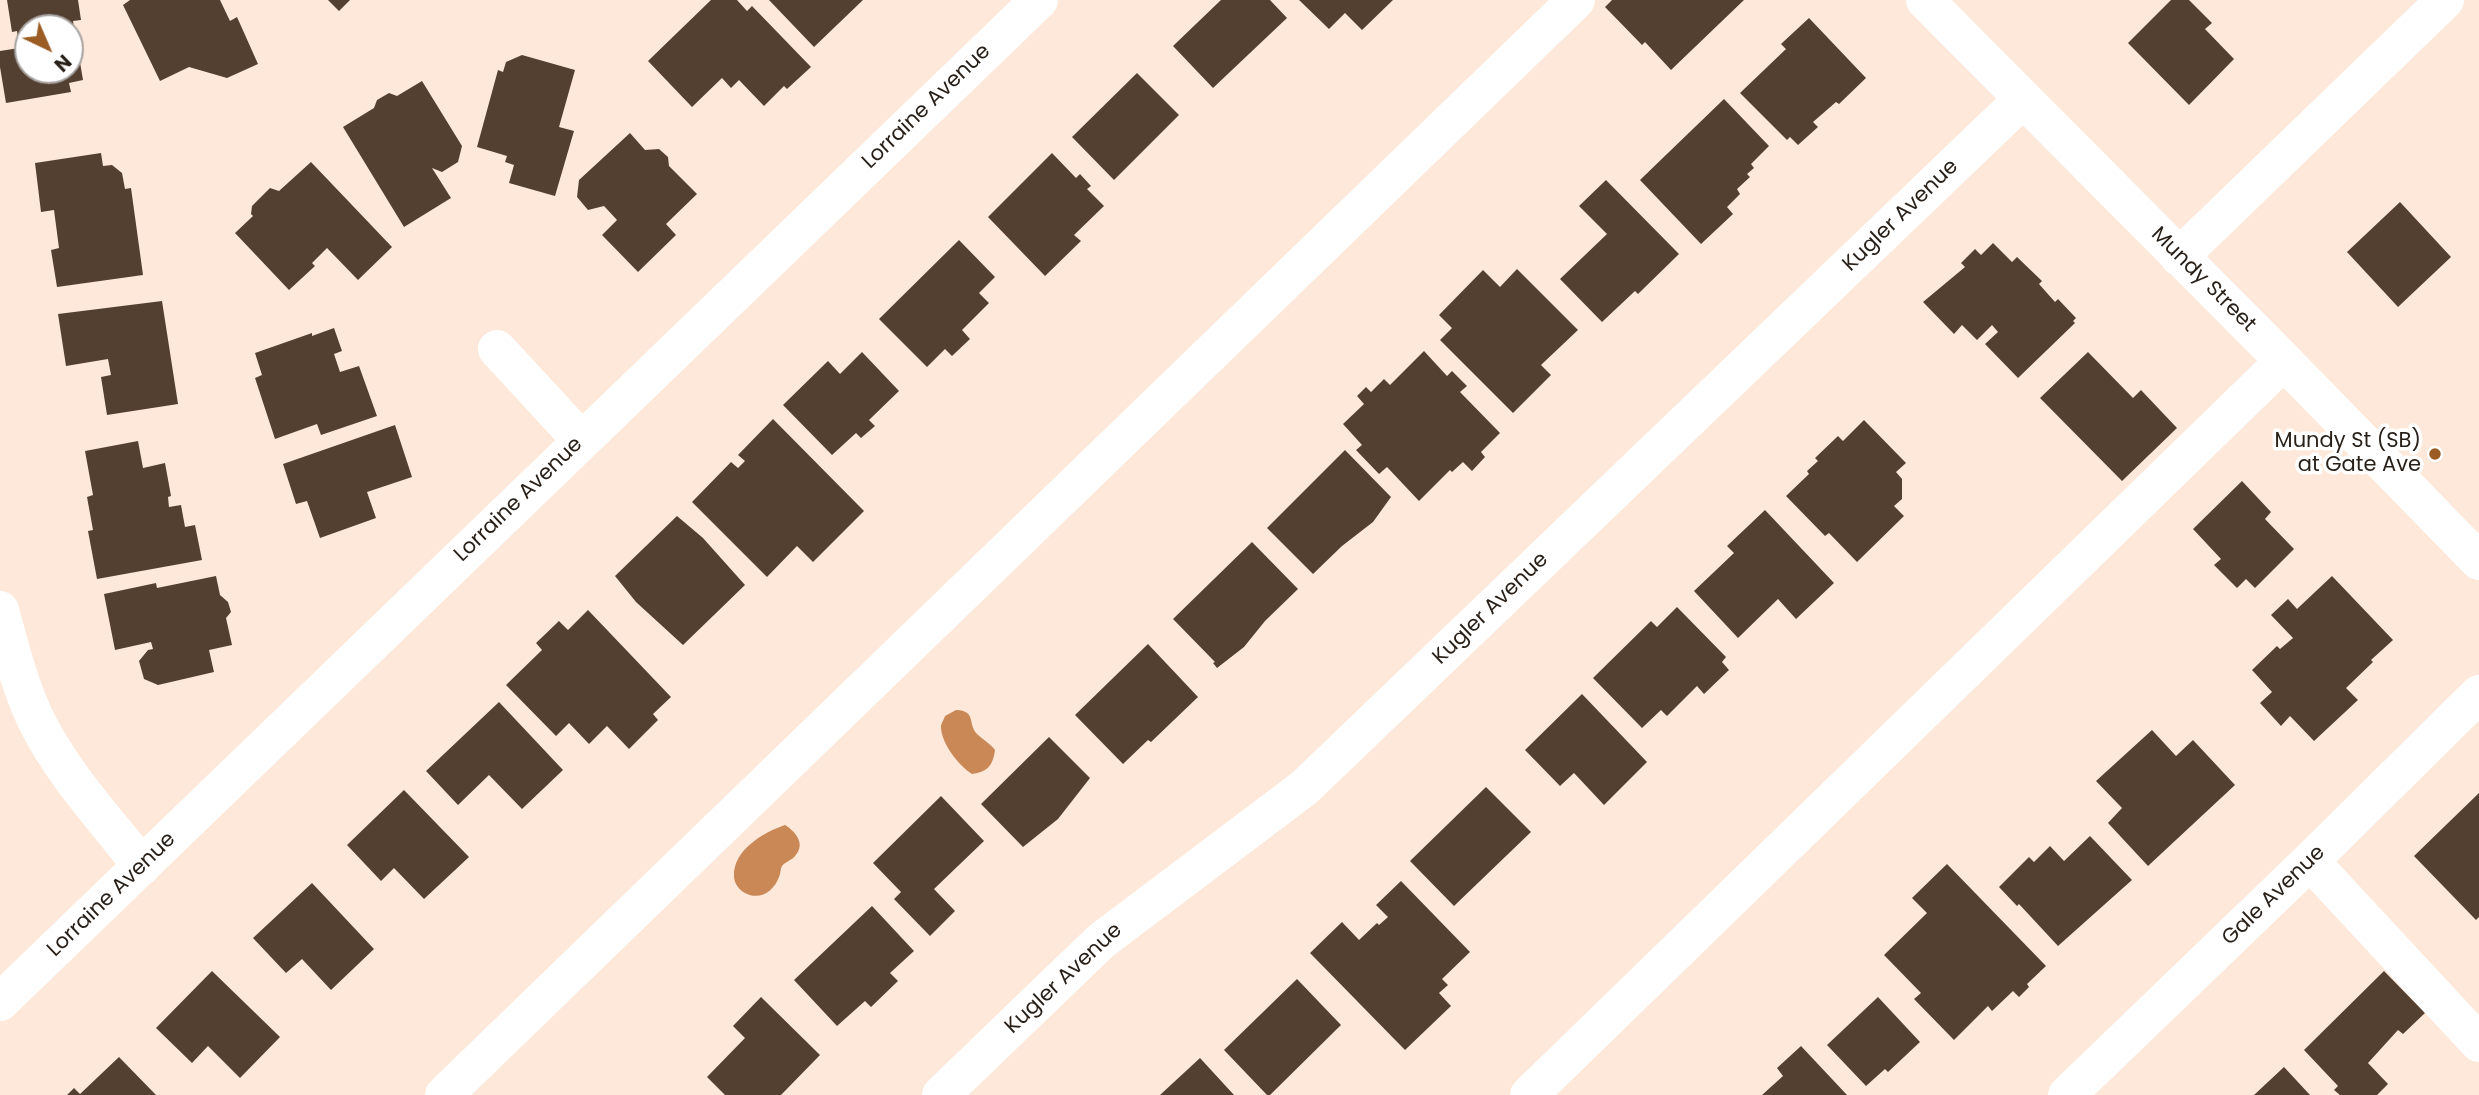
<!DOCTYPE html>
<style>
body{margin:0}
#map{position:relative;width:2479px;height:1095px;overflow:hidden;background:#fde8d9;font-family:Poppins,sans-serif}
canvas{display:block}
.north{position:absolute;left:14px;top:14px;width:70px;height:70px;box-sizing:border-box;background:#fff;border:2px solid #a9a5a3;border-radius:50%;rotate:136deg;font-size:19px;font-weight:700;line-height:28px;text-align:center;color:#281f18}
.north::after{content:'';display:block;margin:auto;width:24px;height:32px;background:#9b5c24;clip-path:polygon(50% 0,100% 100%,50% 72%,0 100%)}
</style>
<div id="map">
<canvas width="2479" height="1095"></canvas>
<div class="north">N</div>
</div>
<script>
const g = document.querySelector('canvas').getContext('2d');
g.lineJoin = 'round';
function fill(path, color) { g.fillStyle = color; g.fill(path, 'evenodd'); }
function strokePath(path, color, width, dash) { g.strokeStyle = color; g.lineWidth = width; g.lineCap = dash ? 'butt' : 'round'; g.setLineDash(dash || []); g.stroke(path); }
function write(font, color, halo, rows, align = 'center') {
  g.font = font + ' Poppins,sans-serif'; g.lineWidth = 7; g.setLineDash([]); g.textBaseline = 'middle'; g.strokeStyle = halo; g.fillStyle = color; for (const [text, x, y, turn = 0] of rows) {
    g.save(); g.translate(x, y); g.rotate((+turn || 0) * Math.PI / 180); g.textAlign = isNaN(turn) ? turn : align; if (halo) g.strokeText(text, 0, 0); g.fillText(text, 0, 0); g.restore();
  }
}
fill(new Path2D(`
 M956 710C977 711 967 723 977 734 983 740 990 743 995 750 993 765 988 772 972 774 959 766 941 743 941 727 941 723 944 720 945 716Z
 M785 825C796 832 806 844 795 856 792 860 785 862 782 866 780 869 781 873 779 877 774 891 760 901 745 893 739 890 734 883 734 876 733 850 764 832 785 825Z`), '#c98856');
fill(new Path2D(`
 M7 0H78L81 20 73 21 83 80 69 83 71 92 6 103 0 67V51L19 48 17 31 12 32ZM28 28H70V70H28Z
 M130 0H220L230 21 237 17 258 64 227 78 189 67 160 81 123 5Z
 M328 0H350L339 11Z
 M711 0H737L747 11 752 6 811 67 787 89 784 86 764 106 739 80 731 88 722 78 692 107 648 61Z
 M769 0H863L814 47Z
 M1221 0H1270L1287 18 1213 88 1173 46Z
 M1299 0H1393L1362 30 1345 13 1329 29Z
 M1612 0H1744L1671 70 1645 42 1642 45 1605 7Z
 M2171 0H2189L2212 23 2205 29 2234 59 2189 105 2128 43Z
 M1809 18 1866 78 1839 104 1836 102 1813 122 1818 127 1798 145 1790 137 1787 140 1740 93 1786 49 1781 44Z
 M522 55 575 70 559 127 574 131 555 196 509 183 514 165 505 162 507 156 477 147 498 70 503 72 506 62Z
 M1137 73 1179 115 1114 180 1072 137Z
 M422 81 462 146 458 162 442 172 432 168 451 198 404 227 343 127 374 108 377 100 389 93 397 96Z
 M1724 99 1769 146 1751 164 1754 168 1747 174 1750 177 1737 189 1740 194 1727 207 1733 214 1701 244 1640 180Z
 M630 133 645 150 659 149 668 157 669 166 697 194 666 224 676 235 638 272 602 235 617 220 604 206 588 210 577 197 579 180Z
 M101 153 103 166 112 165 122 173 125 189 131 188 143 275 57 287 51 250 59 248 54 210 41 212 35 163Z
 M1052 153 1076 178 1080 174 1091 186 1087 189 1104 206 1074 235 1081 241 1045 276 988 217Z
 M311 162 392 247 358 280 327 248 312 263 315 266 289 290 235 233 253 216 251 214 252 206 270 188 279 191Z
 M1606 180 1679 254 1638 294 1635 291 1602 322 1560 279 1607 234 1579 206Z
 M2400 202 2451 257 2398 307 2347 252Z
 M959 240 995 277 979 293 989 303 962 330 970 339 952 356 945 349 927 367 879 319Z
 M1993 243 2012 262 2017 257 2042 281 2039 284 2055 302 2058 299 2076 318 2073 321 2075 323 2018 378 1985 344 1998 332 1992 325 1977 340 1962 325 1954 334 1923 302 1965 267 1961 263 1975 249 1981 255Z
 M1517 269 1578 330 1541 365 1551 375 1513 413 1440 340 1452 328 1439 315 1483 270 1500 287Z
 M162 301 178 404 107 415 101 377 111 375 108 359 66 366 58 314Z
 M334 328 342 351 334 354 340 372 359 366 377 416 321 435 317 424 275 439 255 378 262 375 255 353 312 333V336Z
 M1424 351 1447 376 1452 371 1467 386 1460 392 1500 433 1481 452 1485 457 1472 471 1463 462 1452 472 1450 470 1419 501 1387 467 1379 474 1356 450 1362 445 1343 424 1364 404 1357 396 1366 387 1371 392 1384 379 1390 385Z
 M862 352 899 391 869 420 875 426 861 438 856 433 832 455 783 405 828 361 840 374Z
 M2088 352 2133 398 2141 390 2177 428 2122 481 2040 398Z
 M773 419 864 511 813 562 797 546 767 577 692 502 731 462 738 468 745 461 738 455Z
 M1864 420 1906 463 1896 472 1902 479V499L1894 506 1904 516 1857 562 1829 533 1825 536 1786 496 1809 474 1807 471 1818 461 1815 458 1838 436 1843 441Z
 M395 425 412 477 367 492 376 518 320 538 307 501 296 504 283 464Z
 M138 441 143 468 165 463 171 496 168 497 169 507 181 505 185 527 195 525 202 560 97 579 88 531 93 530 87 497 93 495 85 451Z
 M1345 450 1391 497 1373 522 1342 546 1313 574 1267 528Z
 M2242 481 2271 512 2265 519 2294 549 2255 588 2246 579 2237 588 2214 565 2221 559 2193 529Z
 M1765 510 1834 583 1796 619 1778 599 1738 638 1694 591 1734 553 1727 546Z
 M677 516 703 538 745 585 683 645 636 602 615 576Z
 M1252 542 1298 589 1265 621 1244 647 1217 668 1213 663 1215 662 1173 619Z
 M216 576 220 595 228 602 231 612 226 618 232 645 209 650 214 672 158 685 144 679 139 661 148 650 153 649 151 642 115 650 104 594 156 583 157 588Z
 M2332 576 2393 640 2371 660 2373 662 2346 688 2358 700 2314 741 2290 716 2281 726 2260 703 2272 692 2252 670 2277 646 2280 649 2293 638 2271 615 2288 599 2297 609Z
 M1677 607 1726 657 1722 662 1729 670 1704 694 1697 686 1667 716 1661 710 1642 728 1593 678 1651 621 1657 627Z
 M588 610 671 697 653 714 658 720 629 749 607 726 589 744 569 723 556 736 506 685 542 650 536 643 559 621 568 630Z
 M1148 644 1198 697 1151 742 1148 740 1123 764 1075 715Z
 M1582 694 1647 762 1604 805 1574 773 1560 786 1525 750Z
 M499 702 563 770 522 809 489 775 458 805 426 771Z
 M2152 730 2176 756 2193 740 2235 785 2148 866 2108 823 2122 808 2096 781Z
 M1049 737 1090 778 1058 819 1023 847 981 804Z
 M1486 787 1531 832 1454 906 1410 861Z
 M404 790 469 857 424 899 394 868 381 881 347 845Z
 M2479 793V917L2476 920 2414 856Z
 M941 796 984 841 934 889 955 911 930 936 894 899 901 892 873 863Z
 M2090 836 2132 880 2058 946 2019 904 2017 906 1999 887 2029 857 2034 862 2050 846 2064 861Z
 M1947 864 2046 966 2027 984 2029 987 2019 997 2013 991 1992 1011 1988 1006 1954 1040 1914 999 1921 993 1884 955 1927 913 1912 898Z
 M1401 881 1470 952 1442 979 1448 985 1439 993 1451 1006 1405 1050 1310 953 1342 922 1359 940 1377 923 1379 925 1388 917 1376 905Z
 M312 883 374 949 331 990 302 959 286 973 253 938Z
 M872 906 914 951 890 973 898 981 871 1007 865 1001 837 1026 794 980Z
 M212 971 280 1037 240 1078 208 1046 192 1063 156 1028Z
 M2384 971 2425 1013 2403 1034 2398 1030 2368 1063 2388 1084 2377 1095H2340L2334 1090 2338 1086 2304 1050Z
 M1297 979 1341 1025 1270 1095H1267L1224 1050Z
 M761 997 820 1055 781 1095H725L707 1077 745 1038 733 1026Z
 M1878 997 1920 1042 1888 1072 1885 1069 1866 1086 1827 1045Z
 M1801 1046 1847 1095H1762L1783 1076 1777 1068Z
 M119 1057 156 1095H67L74 1088 80 1094Z
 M1200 1058 1234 1095H1160Z
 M2284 1067 2310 1095H2254Z`), '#544031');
strokePath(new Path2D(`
 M1925 0 2284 361 2479 561
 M2179 257 2445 0
 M497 349 581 440
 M0 610C10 647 19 683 35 718 61 772 105 819 142 866
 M2310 861 2479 1043
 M0 1002 1039 0
 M444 1095 1576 0
 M941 1095 1101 941 1304 788 2023 99
 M1529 1095 2284 361
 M2067 1095 2310 861 2479 694`), '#fff', 38);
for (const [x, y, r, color] of [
 [2435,454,7,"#9b5c24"]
]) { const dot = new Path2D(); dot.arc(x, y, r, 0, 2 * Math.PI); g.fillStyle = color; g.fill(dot); strokePath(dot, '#fff', 2.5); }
write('21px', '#281f18', '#fff', [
 ["Lorraine Avenue",927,107,-44],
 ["Kugler Avenue",1901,216,-44],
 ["Mundy Street",2203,280,45],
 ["Lorraine Avenue",519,500,-44],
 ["Kugler Avenue",1491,609,-44],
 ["Lorraine Avenue",112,895,-44],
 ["Gale Avenue",2274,896,-44],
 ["Kugler Avenue",1064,979,-43]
]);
write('21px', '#281f18', '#fff', [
 ["Mundy St (SB)",2421,442],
 ["at Gate Ave",2421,466]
], 'right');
</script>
